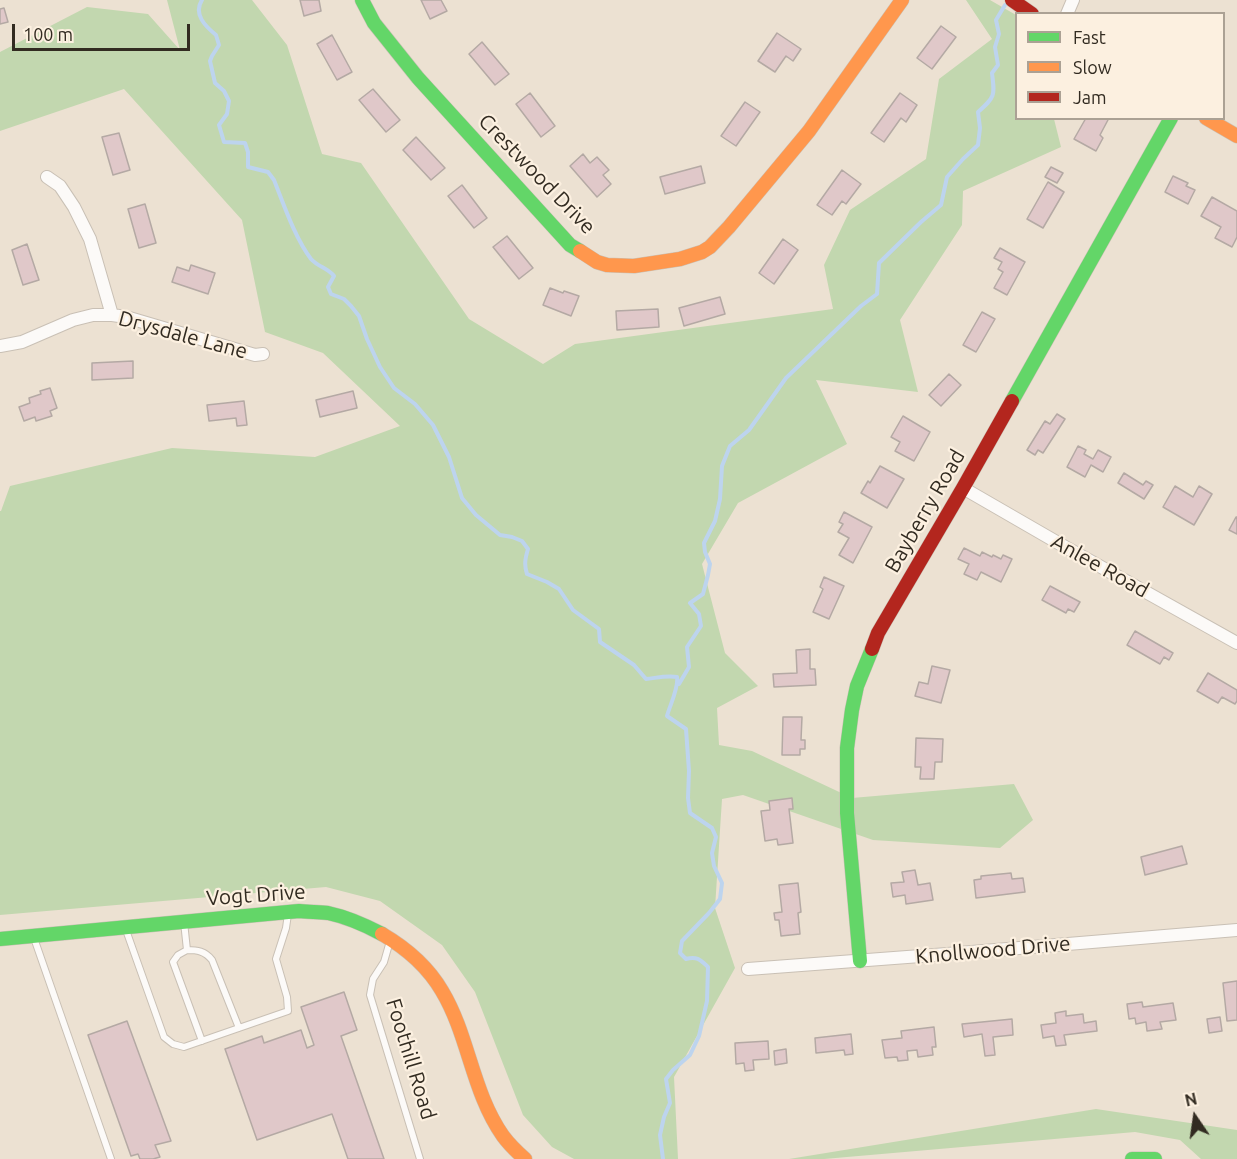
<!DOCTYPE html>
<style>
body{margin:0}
#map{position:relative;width:1237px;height:1159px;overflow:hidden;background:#ece1d2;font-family:Ubuntu,sans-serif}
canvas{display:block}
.legend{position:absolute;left:1015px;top:12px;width:210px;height:108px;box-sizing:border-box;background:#fcf0e0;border:2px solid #aba194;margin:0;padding:8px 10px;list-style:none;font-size:18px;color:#322b21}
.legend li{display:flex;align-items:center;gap:12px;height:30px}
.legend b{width:30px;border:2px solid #aba194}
.north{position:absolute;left:1165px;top:1087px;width:60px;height:60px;-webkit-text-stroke:4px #fcf0e0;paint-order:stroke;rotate:347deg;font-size:16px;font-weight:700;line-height:24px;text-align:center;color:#322b21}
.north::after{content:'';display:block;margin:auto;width:21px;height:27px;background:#322b21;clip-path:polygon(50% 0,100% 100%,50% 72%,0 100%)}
.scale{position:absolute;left:12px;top:24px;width:178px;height:27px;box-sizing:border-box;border:3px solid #322b21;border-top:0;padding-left:8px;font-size:18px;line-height:21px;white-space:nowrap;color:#322b21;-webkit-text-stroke:4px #fcf0e0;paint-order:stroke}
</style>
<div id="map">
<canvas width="1237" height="1159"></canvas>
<ul class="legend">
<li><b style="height:8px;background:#63d668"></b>Fast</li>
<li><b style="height:8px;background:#ff974d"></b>Slow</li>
<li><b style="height:8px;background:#b3261e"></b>Jam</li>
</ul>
<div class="north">N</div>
<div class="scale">100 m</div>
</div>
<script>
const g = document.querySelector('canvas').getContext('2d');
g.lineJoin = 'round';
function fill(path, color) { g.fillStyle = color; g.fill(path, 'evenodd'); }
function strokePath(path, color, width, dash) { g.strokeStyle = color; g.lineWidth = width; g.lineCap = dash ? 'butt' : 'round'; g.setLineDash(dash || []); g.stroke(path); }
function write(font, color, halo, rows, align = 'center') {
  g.font = font + ' Ubuntu,sans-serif'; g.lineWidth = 4.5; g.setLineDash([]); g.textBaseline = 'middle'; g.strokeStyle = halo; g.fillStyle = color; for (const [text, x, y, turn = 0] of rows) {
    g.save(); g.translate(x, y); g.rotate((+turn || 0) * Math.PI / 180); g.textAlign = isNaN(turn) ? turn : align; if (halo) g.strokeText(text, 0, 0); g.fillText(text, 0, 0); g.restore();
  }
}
fill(new Path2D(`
 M167 0H252L287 45 322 154 361 163 469 319 543 364 575 344 833 309 824 265 850 210 926 159 939 79 992 39 966 0H990L1016 15V118L1054 119 1061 147 963 191 962 225 900 320 918 392 816 380 847 444 738 503 702 564 725 653 758 686 717 708 719 745 752 751 852 798 1014 784 1033 820 1000 848 873 840 743 795 722 799 715 908 735 968 674 1077 678 1159H574L552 1147 523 1115 475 992 442 945 380 901 326 887 0 915V511H1L10 486 172 448 315 457 400 426 323 353 265 332 242 220 124 89 0 131V52L87 7 148 14 180 50Z
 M1096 1109 1237 1130V1159H1201L1180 1140 1135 1132 824 1159H789Z`), '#c2d7af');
strokePath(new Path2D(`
 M202 0C193 14 205 26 216 35L219 45 212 56 210 61 215 83 224 91 229 101 227 114 219 125 224 142 245 143 248 152V167L268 172 274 180C284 205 295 238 311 259 318 267 328 268 334 276L328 287 331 294 344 299 351 306 359 316 367 339 380 367 394 388 415 404 433 425 449 457 462 498 476 515 500 535 512 537 522 541 528 549C525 559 524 565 527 574L547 582 559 589 573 610 599 629 600 642 634 665 646 679C656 678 667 675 677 677 679 687 670 705 667 716L686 729 689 771 688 798 690 813 712 828 716 837 712 853 714 866 722 883 720 899 709 913 682 941 680 953 686 959C696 956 700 959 708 967L707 1001 699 1036 690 1055 673 1070 666 1079 670 1103 664 1117 660 1135 663 1159
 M679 684 689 667 687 647 701 626 699 614 690 603 703 594 708 575 710 564 705 552 704 543 715 521 720 499 722 466 730 446 749 430 786 378 861 306 877 294 879 263 921 222 941 205 947 177 963 159 978 145 980 128 978 112C995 97 995 96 992 73L998 65 995 47 999 34 996 20 1005 5`), '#bdd4ee', 4);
const building = new Path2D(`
 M300 0H319L321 11 304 16Z
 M421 0H441L447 11 430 19Z
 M4 8 8 22 0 24V9Z
 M941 26 956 37 932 69 917 58Z
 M777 33 801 49 793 61 786 56 775 72 758 61Z
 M332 35 352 72 337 80 317 44Z
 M482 42 509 74 495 85 469 54Z
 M373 89 400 120 386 132 359 100Z
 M530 93 555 126 541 137 516 104Z
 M900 93 917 105 906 122 901 118 884 142 871 133Z
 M745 102 760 112 736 146 721 136Z
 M1086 118H1109L1100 135 1103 138 1096 151 1074 139Z
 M119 133 130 170 113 175 102 137Z
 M416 137 445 168 431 180 403 150Z
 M583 154 590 163 597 157 609 170 603 175 611 184 597 197 570 166Z
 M701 166 705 183 665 194 660 177Z
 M1051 167 1063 173 1057 183 1045 177Z
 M842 170 861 184 846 204 842 201 832 215 817 205Z
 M1173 176 1188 183 1186 186 1195 190 1188 204 1165 192Z
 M1048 182 1064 192 1043 228 1027 219Z
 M462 185 487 218 474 228 448 196Z
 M1212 197 1237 211V237L1232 247 1215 238 1221 227 1201 216Z
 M145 204 156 243 139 248 128 209Z
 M507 236 533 268 519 279 493 247Z
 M783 239 798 250 774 284 759 273Z
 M27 244 39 280 23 285 12 250Z
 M1000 248 1025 262 1007 295 994 288 1003 272 998 269 1002 262 994 258Z
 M191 265 215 273 208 294 172 282 177 267 189 271Z
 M550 288 563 293 564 291 579 296 571 316 543 305Z
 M720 297 725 314 684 326 679 308Z
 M658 309 659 327 617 330 616 311Z
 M982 312 995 319 976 352 963 345Z
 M133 361V378L92 380V363Z
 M949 374 961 385 941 406 929 395Z
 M50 388 57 408 50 411 52 416 36 421 35 417 24 421 19 407 30 403 29 398 41 394 40 391Z
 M353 391 357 408 320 417 316 400Z
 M244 401 247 425 237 426 236 418 209 421 207 405Z
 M1057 414 1065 419 1043 453 1038 450 1035 455 1027 450 1045 421 1050 424Z
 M903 416 930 432 914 461 895 451 900 442 891 437Z
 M1078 446 1086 450 1084 454 1093 459 1098 450 1111 457 1103 472 1091 465 1085 477 1067 467Z
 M880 466 904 479 887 508 861 493 868 481 870 483Z
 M1124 473 1143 485 1146 481 1153 485 1144 499 1118 483Z
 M1175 486 1193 497 1199 486 1212 494 1194 525 1163 507Z
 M844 512 872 527 853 563 839 555 849 538 838 532 843 524 839 522Z
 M1236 517H1237V534L1229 530Z
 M964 548 980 556 982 552 992 557 993 555 1001 559 1003 555 1012 559 1001 582 981 572 977 580 964 574 969 564 958 559Z
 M824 577 844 586 829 619 813 612 823 589 820 587Z
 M1050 586 1080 602 1074 612 1068 609 1066 613 1042 600Z
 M1135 631 1173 653 1169 660 1164 657 1160 664 1127 645Z
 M810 649V669H815L816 685 774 687 773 674 797 673 796 650Z
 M932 666 950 670 941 703 915 696 919 682 928 684Z
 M1208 673 1237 690V701L1235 704 1222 697 1218 703 1197 691Z
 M783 717H802L801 740H805V749H800V755H782Z
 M916 738 943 739 942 762H935L934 779H920L921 767H915Z
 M792 798 793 809H789L793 843 778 845 777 839 765 841 761 811 770 810 769 801Z
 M1182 846 1187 864 1145 875 1141 857Z
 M915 870 918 885 930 883 933 900 906 904 905 895 893 897 891 883 904 882 902 872Z
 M1011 873 1012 879 1023 878 1025 892 976 898 974 880 981 879V876Z
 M798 883 801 912 798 913 800 934 781 936 779 920H775L774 913 782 912 779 885Z
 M1237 981V1020L1227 1021 1223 983Z
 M344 992 357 1030 341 1036 384 1159H348L332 1114 257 1140 225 1049 262 1036 264 1043 301 1030 307 1048 314 1045 301 1007Z
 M1142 1002 1143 1007 1173 1003 1176 1020 1160 1022 1162 1029 1147 1031 1146 1022 1136 1024 1135 1018 1129 1019 1127 1004Z
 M1066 1011V1016L1083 1014 1084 1023 1096 1021 1097 1031 1064 1035 1066 1045 1056 1046 1054 1036 1043 1038 1041 1025 1056 1023 1055 1013Z
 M1220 1017 1222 1031 1209 1033 1207 1019Z
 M1012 1019 1013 1035 993 1037 995 1055 985 1056 982 1034 964 1037 962 1024Z
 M127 1021 171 1141 155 1145 160 1157 153 1159H140L138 1154 131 1156 88 1035Z
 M934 1027 936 1047H932L933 1055 918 1057 917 1050 907 1051 908 1060 898 1061 897 1057 885 1058 882 1040 902 1038 901 1031Z
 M851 1034 853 1054 845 1055 844 1050 816 1053 815 1038Z
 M768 1041 769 1059 753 1060 754 1070 745 1071 744 1063 736 1064 735 1043Z
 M786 1049 787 1063 775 1065 774 1051Z`);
fill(building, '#e0c8c9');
strokePath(building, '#b4a9a4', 1.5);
const lane = new Path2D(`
 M184 922 187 950 178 955 173 962 202 1041
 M126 930 164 1037 173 1044 184 1047 288 1011 287 997 276 959 286 928 288 914
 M34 938 111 1159
 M390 941 384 962 373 979 370 995 420 1159
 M187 950C197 950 205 951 212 960L239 1028`);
const street = new Path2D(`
 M1067 14 1073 0
 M47 177 60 186 74 207 90 239 112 315
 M0 346 22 342 73 320 93 315H112L126 317 255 355 263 354
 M963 488 1060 544 1237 643
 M748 969 947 954 1237 930`);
const fast = new Path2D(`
 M362 0 374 23 418 78 570 245 580 251
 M1012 401 1171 118
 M0 939 299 911C309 912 319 912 328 913 347 917 365 925 382 934
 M860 961 847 813V748L852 710 857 686 872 649
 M1132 1159H1155`);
const slow = new Path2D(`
 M1206 118 1237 136
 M580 251 597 262 607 265 634 266 680 259 702 252 710 247 729 227 809 131 902 0
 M382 934C406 948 428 967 442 991 469 1036 472 1092 503 1136 509 1144 517 1152 525 1159`);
const jam = new Path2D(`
 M1012 0 1032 14
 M872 649 878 633 963 488 1012 401`);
strokePath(lane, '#c9c0b5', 8);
strokePath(street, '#c9c0b5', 14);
strokePath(fast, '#c9c0b5', 15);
strokePath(slow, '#c9c0b5', 15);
strokePath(jam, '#c9c0b5', 15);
strokePath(lane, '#fcfaf8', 6);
strokePath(street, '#fcfaf8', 12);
strokePath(fast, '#63d668', 14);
strokePath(slow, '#ff974d', 14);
strokePath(jam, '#b3261e', 14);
write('21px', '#322b21', '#fcf0e0', [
 ["Crestwood Drive",537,174,46],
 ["Drysdale Lane",183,335,15],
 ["Bayberry Road",925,511,-60],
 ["Anlee Road",1100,566,29],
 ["Vogt Drive",256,895,-4],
 ["Knollwood Drive",993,950,-5],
 ["Foothill Road",411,1059,73]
]);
</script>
